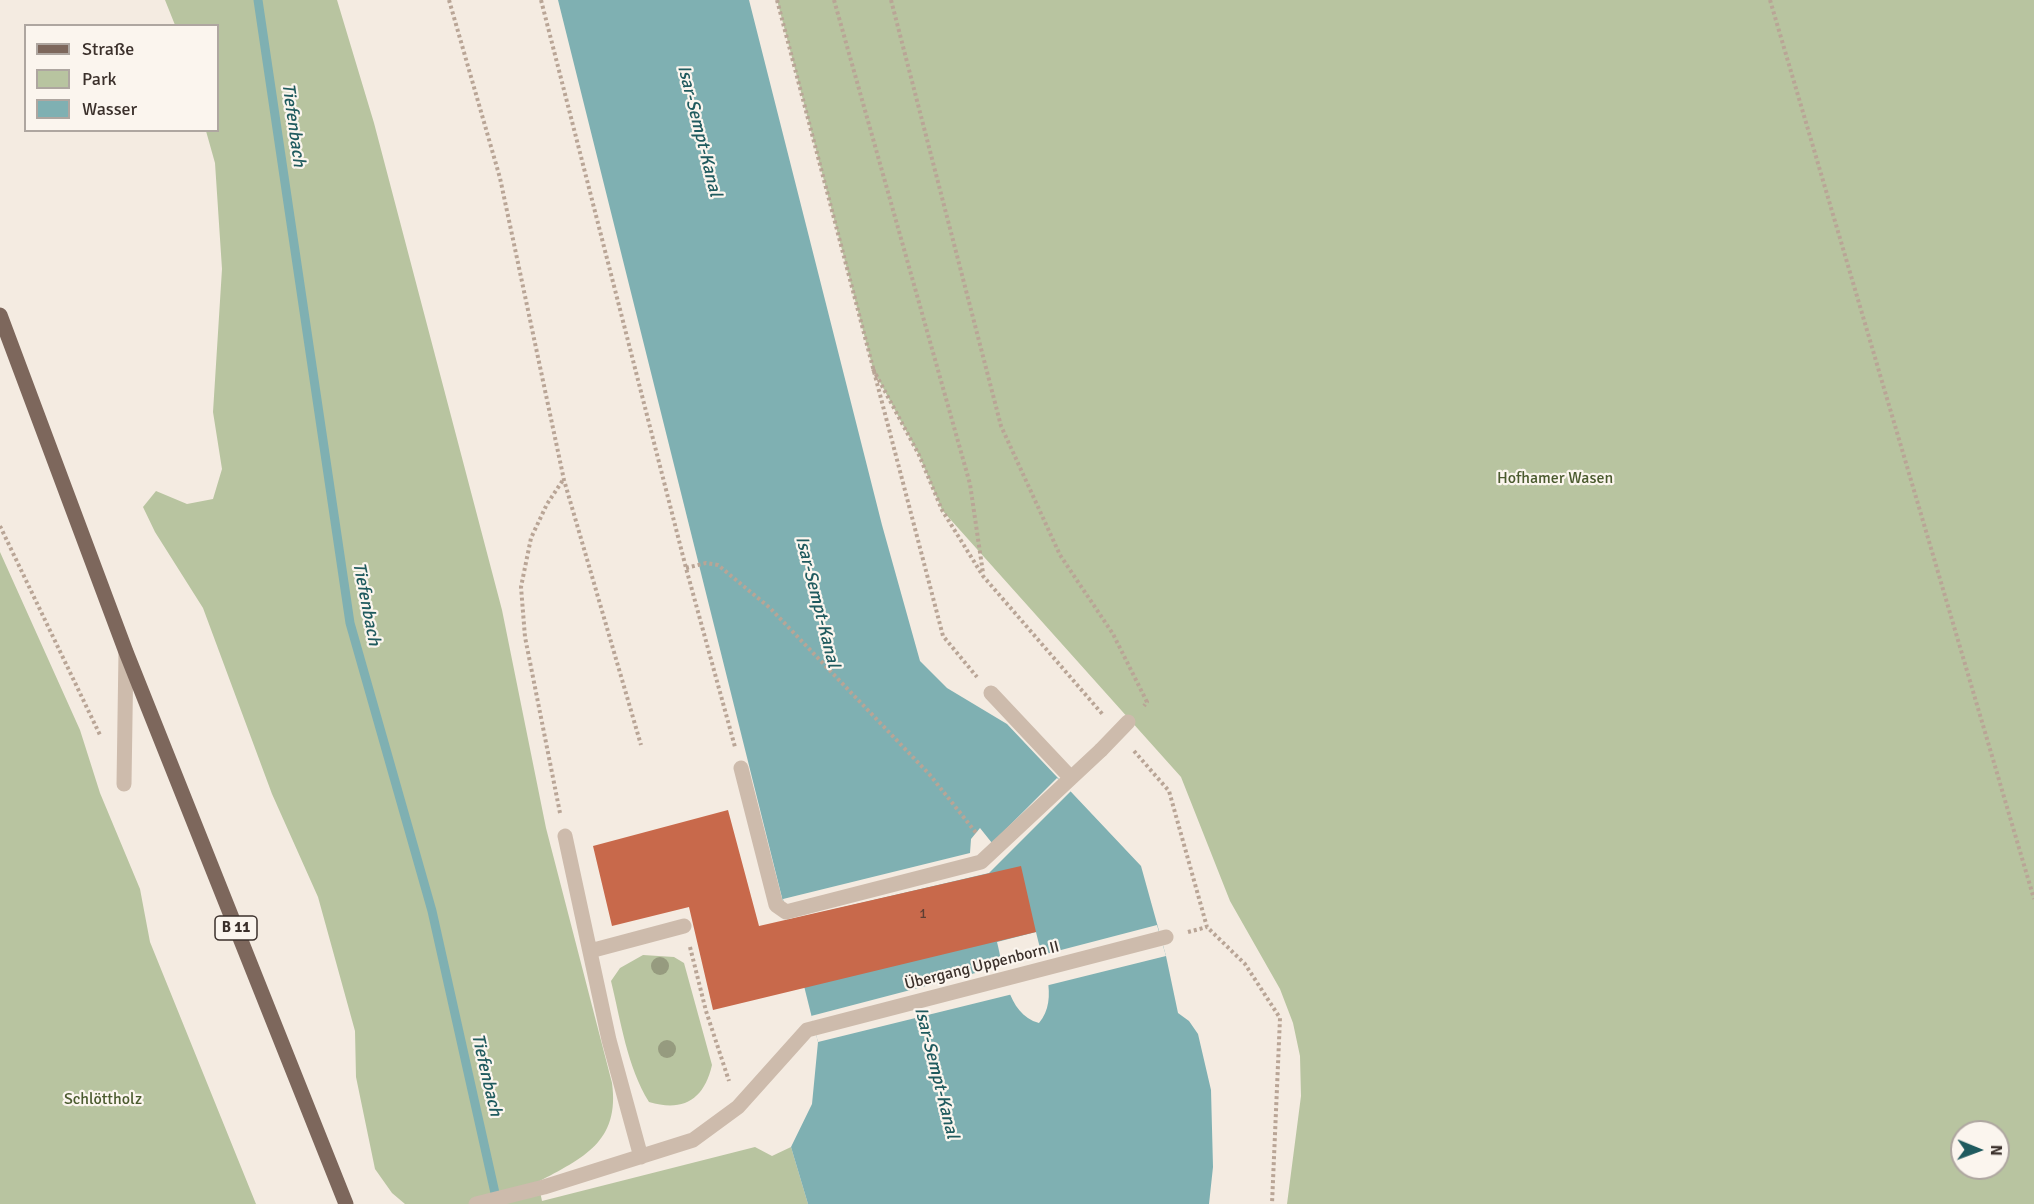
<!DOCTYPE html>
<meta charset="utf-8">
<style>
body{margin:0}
#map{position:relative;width:2034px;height:1204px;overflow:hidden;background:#f4ebe1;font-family:Signika,sans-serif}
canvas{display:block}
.legend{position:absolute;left:24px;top:24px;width:195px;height:108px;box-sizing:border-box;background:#fbf5ee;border:2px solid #aea6a0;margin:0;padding:8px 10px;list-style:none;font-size:18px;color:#3b302b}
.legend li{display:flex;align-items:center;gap:12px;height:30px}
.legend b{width:30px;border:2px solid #aea6a0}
.north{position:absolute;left:1950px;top:1120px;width:60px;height:60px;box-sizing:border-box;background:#fbf5ee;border:2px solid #aea6a0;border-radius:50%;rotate:91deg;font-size:16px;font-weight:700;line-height:24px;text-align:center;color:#3b302b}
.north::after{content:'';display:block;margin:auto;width:21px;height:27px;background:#1f5a5e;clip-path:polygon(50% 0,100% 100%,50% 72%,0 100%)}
</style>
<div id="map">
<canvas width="2034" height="1204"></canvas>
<ul class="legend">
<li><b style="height:8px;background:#7d675c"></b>Straße</li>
<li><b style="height:16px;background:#b8c4a0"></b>Park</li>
<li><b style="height:16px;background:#7fb0b2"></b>Wasser</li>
</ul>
<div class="north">N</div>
</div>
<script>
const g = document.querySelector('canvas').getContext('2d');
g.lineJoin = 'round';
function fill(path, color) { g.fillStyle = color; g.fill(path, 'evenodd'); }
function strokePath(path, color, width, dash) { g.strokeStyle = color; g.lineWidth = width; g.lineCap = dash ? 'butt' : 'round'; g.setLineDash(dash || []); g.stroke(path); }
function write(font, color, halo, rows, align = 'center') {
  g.font = font + ' Signika,sans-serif'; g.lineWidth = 4.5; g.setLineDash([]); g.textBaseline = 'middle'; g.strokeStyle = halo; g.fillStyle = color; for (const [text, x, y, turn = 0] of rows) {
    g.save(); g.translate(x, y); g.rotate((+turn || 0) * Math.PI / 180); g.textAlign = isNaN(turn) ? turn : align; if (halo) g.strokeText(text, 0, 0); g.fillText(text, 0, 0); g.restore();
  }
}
fill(new Path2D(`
 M165 0H337L374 123 502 610 546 828 612 1083C620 1142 583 1158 538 1182L542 1201 755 1147 772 1156 791 1147 808 1204H405L392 1193 375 1169 356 1077 355 1031 318 897 272 794 203 608 155 532 143 507 156 491 187 504 213 499 222 469 213 412 222 269 215 163 206 131 218 130V26L175 25Z
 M777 0H2034V1204H1287L1301 1096 1300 1056 1293 1023 1280 989 1230 901 1181 777 942 510 919 455 873 369ZM1962 1132H1998V1168H1962Z
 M0 552 80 730 100 793 140 889 150 942 256 1204H0Z
 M643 955 674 957 684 963 712 1065C704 1100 683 1112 649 1102 627 1066 621 1022 611 981L620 968Z`), '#b8c4a0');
fill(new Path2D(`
 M558 0H749L882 525 920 661 947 688 1007 724 1141 866 1166 956 1178 1013 1189 1021 1198 1034 1211 1090 1213 1167 1209 1204H808L791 1147 812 1104 818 1042ZM1036 932C1042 960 1060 999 1039 1023 1006 1014 1004 969 997 942Z`), '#7fb0b2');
fill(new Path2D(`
 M1057 778 1071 791 989 873 788 920 783 899 970 853 971 839 980 828 992 843Z
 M1157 925 1166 956 1045 986 1038 956Z
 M1006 965 1013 994 818 1042 811 1016Z`), '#f4ebe1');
strokePath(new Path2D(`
 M258 0 350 623 432 911 497 1202`), '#7fb0b2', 9);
fill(new Path2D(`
 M728 810 759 926 1021 866 1036 932 713 1010 689 907 612 926 593 846Z`), '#c8694b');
strokePath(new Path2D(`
 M449 0 500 178 564 480 641 745
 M541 0 686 568 735 747
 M777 0 943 636 977 677
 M834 0 970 484 983 573
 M891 0 1001 426 1060 555 1113 634 1147 702 1144 706
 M1770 0 2034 899
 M873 369 919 455 942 510 983 576 1104 716
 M0 526 100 735
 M686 568 706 563 718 565 770 608 930 775 977 834
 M1134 751 1169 791 1207 927 1245 964 1280 1018 1272 1204
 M560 813 525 637 521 587 531 538 547 504 563 480
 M1188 932 1207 927
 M690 947 706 1011 729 1081`), '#b9a596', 4, [3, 3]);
strokePath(new Path2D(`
 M991 693 1070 777
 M741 768 776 905 786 912 981 862 1101 750
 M124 784 126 652
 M565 836 609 1040 641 1157
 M590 951 684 926
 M476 1204 544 1187 693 1140 738 1107 807 1030 1166 937`), '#cdbbac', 15);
strokePath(new Path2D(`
 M0 315 126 652 346 1204`), '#7d675c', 15);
strokePath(new Path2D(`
 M1101 750 1128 722`), '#cdbbac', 15);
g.fillStyle = '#969b7f';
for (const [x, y] of [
 [660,966],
 [667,1049]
]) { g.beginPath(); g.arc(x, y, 9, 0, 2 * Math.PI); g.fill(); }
write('14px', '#5e3e33', null, [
 ["1",923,914]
]);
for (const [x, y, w] of [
 [236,928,42]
]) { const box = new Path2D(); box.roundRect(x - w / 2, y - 12, w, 24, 4.5); g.fillStyle = '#fbf5ee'; g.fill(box); strokePath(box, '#3b302b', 1.5); }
write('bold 15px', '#3b302b', null, [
 ["B 11",236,928]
]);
write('16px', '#4a5a2e', '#fbf5ee', [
 ["Hofhamer Wasen",1555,479],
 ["Schlöttholz",103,1100]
]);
write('16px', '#3b302b', '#fbf5ee', [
 ["Übergang Uppenborn II",982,966,-14]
]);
write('italic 18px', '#1f5a5e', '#fbf5ee', [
 ["Tiefenbach",293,125,82],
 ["Isar-Sempt-Kanal",699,131,76],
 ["Isar-Sempt-Kanal",817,602,76],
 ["Tiefenbach",366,604,79],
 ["Isar-Sempt-Kanal",936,1073,76],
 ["Tiefenbach",486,1075,77]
]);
</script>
